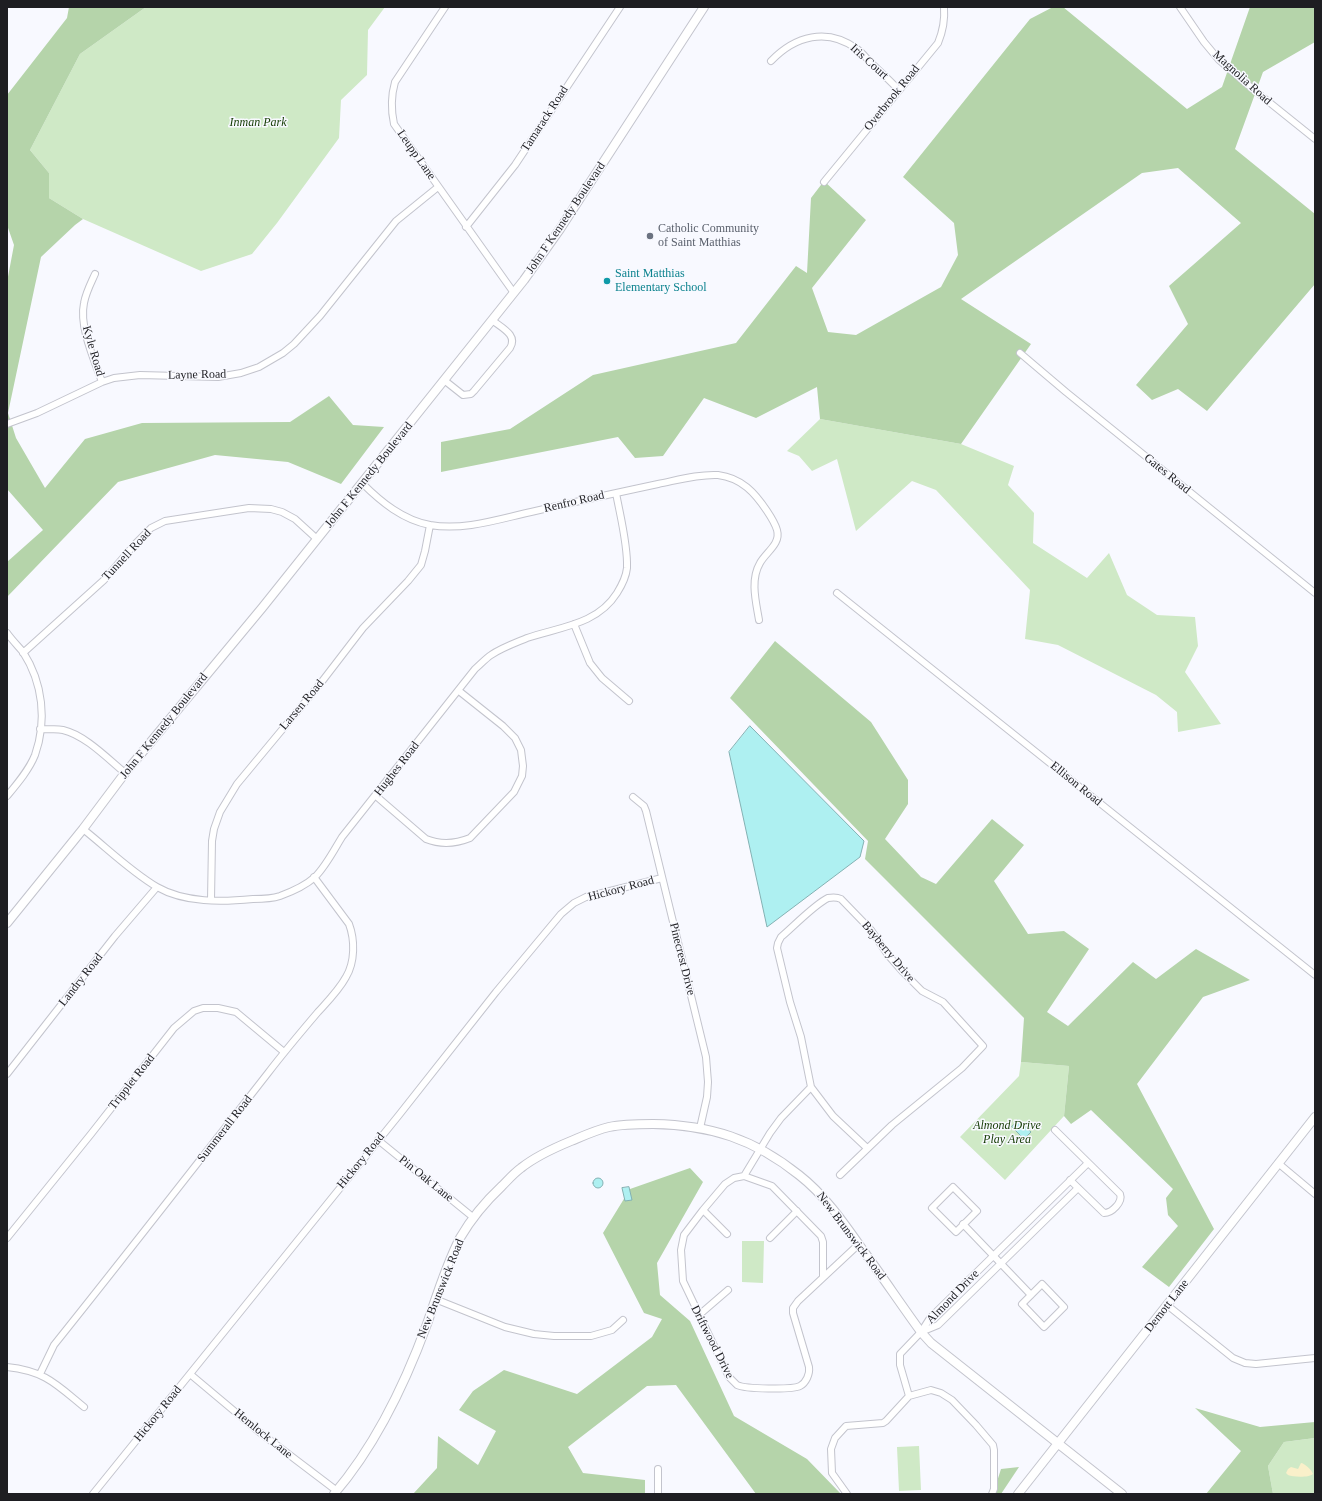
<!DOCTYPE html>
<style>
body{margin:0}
#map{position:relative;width:1322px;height:1501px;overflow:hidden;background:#f8f9ff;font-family:"Times New Roman",serif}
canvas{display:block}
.frame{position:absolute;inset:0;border:8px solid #1e1e22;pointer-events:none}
</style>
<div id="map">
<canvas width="1322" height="1501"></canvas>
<div class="frame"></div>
</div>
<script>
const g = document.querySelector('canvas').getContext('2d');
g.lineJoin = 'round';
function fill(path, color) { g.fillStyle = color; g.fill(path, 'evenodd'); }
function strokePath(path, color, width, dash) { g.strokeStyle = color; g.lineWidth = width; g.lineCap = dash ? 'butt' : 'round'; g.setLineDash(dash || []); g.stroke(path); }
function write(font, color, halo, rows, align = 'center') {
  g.font = font + ' "Times New Roman",serif'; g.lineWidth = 3; g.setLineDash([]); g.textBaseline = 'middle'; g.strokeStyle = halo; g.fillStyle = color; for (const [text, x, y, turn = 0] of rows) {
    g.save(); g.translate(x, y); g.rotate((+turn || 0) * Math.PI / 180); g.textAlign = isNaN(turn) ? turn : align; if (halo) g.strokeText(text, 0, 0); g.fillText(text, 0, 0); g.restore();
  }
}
fill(new Path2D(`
 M146 7H385L368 30 367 75 341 100 339 138 277 223 252 254 201 271 83 219 49 198V173L30 150 80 54Z
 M820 419 961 444 1014 466 1008 485 1034 513 1033 543 1087 578 1109 553 1127 595 1157 615 1195 617 1198 646 1185 672 1221 724 1178 732 1177 712 1156 695 1058 645 1025 639 1030 590 936 490 912 481 856 531 837 459 812 471 799 456 787 451Z
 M1021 1062 1069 1066 1064 1116 1005 1180 960 1137 1019 1076Z
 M742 1241H764L763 1283 742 1282Z
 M1315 1438V1494H1273L1268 1466 1284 1442Z
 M919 1446 921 1490 899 1491 897 1447Z`), '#cfe9c6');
fill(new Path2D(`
 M69 7H146L80 54 30 150 49 173V198L83 219 75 225 41 257 8 413 16 438 45 488 85 439 142 423 290 422 329 396 353 425 384 427 341 484 288 462 215 455 118 482 7 597V562L43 530 7 489V282L14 245 7 225V95L67 18Z
 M1053 7H1063L1187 109 1222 87 1250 7H1315V42L1263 72 1235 149 1315 214V284L1207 411 1178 389 1152 400 1136 385 1188 324 1169 286 1241 223 1178 168 1142 173 961 299 1031 344 961 444 820 419 817 387 756 418 704 398 663 456 635 458 618 437 441 472V442L510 429 593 375 736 343 796 266 807 273 811 198 824 181 866 220 812 288 828 332 856 335 941 287 958 255 954 223 903 177 1030 19Z
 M775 641 871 722 908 780V804L885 839 921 877 936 884 992 819 1024 845 994 881 1028 934 1064 931 1089 949 1047 1012 1068 1026 1133 962 1156 979 1196 949 1250 980 1203 997 1137 1084 1214 1229 1169 1287 1142 1267 1178 1226 1168 1215 1166 1198 1173 1189 1091 1110 1071 1124 1064 1116 1069 1066 1021 1062 1024 1018 865 859 868 841 730 698Z
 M690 1168 703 1182 657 1263 660 1295 690 1321 734 1416 807 1459 841 1494H756L676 1385 647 1386 568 1447 583 1473 645 1480V1494H413L437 1468 438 1436 478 1465 496 1431 459 1410 473 1391 504 1370 577 1394 652 1337 662 1319 644 1313 603 1233 630 1189Z
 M1195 1408 1260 1427 1315 1422V1438L1284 1442 1268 1466 1273 1494H1206L1241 1451Z
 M1019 1467 1001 1494H993L1001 1469Z`), '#b5d4aa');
fill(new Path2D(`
 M1301 1463C1304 1463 1312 1470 1313 1474 1308 1478 1293 1477 1288 1475L1286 1473 1288 1469 1291 1467 1298 1469Z`), '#faf0ca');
const water = new Path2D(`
 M750 726 864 841 860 857 767 927 729 752Z
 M1018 1120 1031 1132 1024 1139 1012 1127Z
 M593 1183a5 5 0 1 1 10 0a5 5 0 1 1-10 0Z
 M629 1187 632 1200 625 1201 622 1188Z`);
fill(water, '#aef0f1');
strokePath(water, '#83b1b3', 1);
const minor = new Path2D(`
 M445 7 395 82C391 96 391 110 394 124L514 293
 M1180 7 1204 42 1219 60 1254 90 1315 139
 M771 61C795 36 827 27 857 49 862 52 866 58 870 62 880 71 890 81 899 90
 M824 182 938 43C943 31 945 20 944 7
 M466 227 515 165 620 7
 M95 274C91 283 86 292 84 303 79 327 94 359 102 382
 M1020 353 1066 392 1315 593
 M444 380 463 395 471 394 474 391 510 348C518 335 502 328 492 320
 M7 424 37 413 102 382 114 378 140 375 218 377 241 373 259 367 283 353 294 344 320 316 396 221 438 187
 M362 483C381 502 403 520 430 525 464 531 499 519 531 512 574 502 616 493 658 484 678 480 698 474 718 475 742 478 755 493 767 511 771 517 775 523 777 530 781 544 766 552 760 563 750 580 756 602 759 620
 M837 593 1315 975
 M574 624 590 663 602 678 629 701
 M7 633C12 640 18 646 23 652 43 683 47 721 35 755 29 770 17 784 7 796
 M23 653 104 580 135 544 151 528 165 521 249 508 271 509 282 512 295 519 317 539
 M40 729C48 729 56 729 63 730 85 735 108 759 125 773
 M376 796 426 839C441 845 455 844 470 838L514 792 522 776 523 766 521 750 515 738 503 726 459 691
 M633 797 644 806 646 811 706 1057 708 1082 707 1097 700 1128
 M83 829C107 848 130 871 157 887 185 903 222 902 253 899 262 899 271 899 280 896 291 892 306 885 315 877 326 866 334 850 342 837L475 669C480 665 485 659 491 655 501 648 515 643 527 638 559 627 597 625 617 593 622 585 626 578 627 568 628 545 620 515 616 493
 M211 900 212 841 214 829 220 812 237 784 320 684 363 628 408 581 421 565 425 551 430 525
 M7 1074 115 936 157 887
 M1055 1130 1120 1194C1123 1202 1112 1213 1104 1213L1070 1180
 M378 1140 474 1218
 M1278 1163 1315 1194
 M840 1175 892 1125 962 1068 983 1046 943 1002 922 991 903 972 888 955 871 930 841 899C837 897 833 897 828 898 815 904 793 927 781 937L778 943 777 948 790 1002 801 1037 811 1087 833 1116 867 1148
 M744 1176 770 1133 781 1118 811 1087
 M953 1187 977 1211 956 1232 932 1208Z
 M703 1210 727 1234
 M963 1224 1031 1295
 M7 1238 91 1134 174 1028 194 1011 203 1008H218L236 1012 284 1052
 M770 1238 797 1211
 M823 1277V1242L821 1236 772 1186 744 1176 734 1178 725 1184 703 1210 684 1235 681 1250 683 1281 729 1377 737 1385C745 1389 792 1390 800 1386 806 1383 810 1374 809 1367L793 1313V1308L798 1301 859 1244
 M1042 1284 1064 1307 1044 1327 1022 1304Z
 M435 1299 505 1327 534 1334 554 1336H591L612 1330 623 1320
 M1167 1305 1233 1358 1245 1363 1256 1364 1315 1358
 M699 1315 728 1290
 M921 1332 938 1325 1078 1188
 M7 1367C45 1371 56 1384 84 1407
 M40 1374 54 1345C126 1255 197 1164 268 1073 284 1052 301 1032 318 1012 328 1001 339 990 346 977 355 962 355 940 349 924L314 877
 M190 1374 258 1431 337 1491
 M909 1396 900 1365V1354L921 1332 930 1318 1088 1163
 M658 1469V1494
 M93 1494 399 1115 496 992 561 914 574 903 586 897 662 878
 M847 1494 832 1473 831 1449 835 1438 846 1426 883 1423 886 1421 909 1396 931 1390 941 1393 952 1400 976 1425 993 1445 994 1450V1489L992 1494`);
const tertiary = new Path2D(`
 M7 923 83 829 125 773 262 608 524 280 560 229 704 7
 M334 1494C376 1445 405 1384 427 1324 437 1295 446 1265 460 1238 471 1219 486 1201 502 1186 508 1180 514 1173 521 1168 536 1156 554 1148 571 1141 583 1136 596 1130 609 1127 623 1124 638 1124 653 1124 711 1125 754 1139 799 1175 826 1196 846 1226 865 1253 884 1279 902 1306 921 1332L931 1343 1122 1494
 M1018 1494 1315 1117`);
strokePath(minor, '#c3c4cd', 8);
strokePath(tertiary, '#c3c4cd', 10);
strokePath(minor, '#fff', 6);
strokePath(tertiary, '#fff', 8);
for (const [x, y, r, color] of [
 [650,236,4,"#6b7280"],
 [607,281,4,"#0f9aa8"]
]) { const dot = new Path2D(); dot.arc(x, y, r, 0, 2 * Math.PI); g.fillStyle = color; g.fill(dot); strokePath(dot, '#f8f9ff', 1.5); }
write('12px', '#1e1e22', '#f8f9ff', [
 ["Iris Court",869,62,42],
 ["Magnolia Road",1242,78,42],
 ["Overbrook Road",892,98,-51],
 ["Tamarack Road",545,119,-57],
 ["Leupp Lane",416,155,55],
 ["John F Kennedy Boulevard",566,218,-56],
 ["Kyle Road",93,351,74],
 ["Layne Road",197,375,-1],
 ["Gates Road",1167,474,39],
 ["John F Kennedy Boulevard",369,475,-51],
 ["Renfro Road",574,502,-13],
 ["Tunnell Road",127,555,-47],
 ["Larsen Road",302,705,-50],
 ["John F Kennedy Boulevard",164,726,-51],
 ["Hughes Road",397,769,-52],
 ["Ellison Road",1076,784,39],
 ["Hickory Road",621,889,-15],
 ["Bayberry Drive",888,952,50],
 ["Pinecrest Drive",682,959,76],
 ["Landry Road",81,980,-52],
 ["Tripplet Road",132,1082,-52],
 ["Summerall Road",225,1129,-52],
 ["Hickory Road",361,1161,-51],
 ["Pin Oak Lane",426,1179,39],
 ["New Brunswick Road",851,1236,53],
 ["New Brunswick Road",441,1289,-68],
 ["Almond Drive",953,1297,-46],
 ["Demott Lane",1167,1306,-52],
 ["Driftwood Drive",712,1342,63],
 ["Hickory Road",158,1414,-51],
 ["Hemlock Lane",263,1434,39]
]);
write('italic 12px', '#123900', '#f8f9ff', [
 ["Inman Park",258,123],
 ["Almond Drive",1007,1126],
 ["Play Area",1007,1140]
]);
write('12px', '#5b616d', '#f8f9ff', [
 ["Catholic Community",658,229],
 ["of Saint Matthias",658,243]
], 'left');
write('12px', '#0d838f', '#f8f9ff', [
 ["Saint Matthias",615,274],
 ["Elementary School",615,288]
], 'left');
</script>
